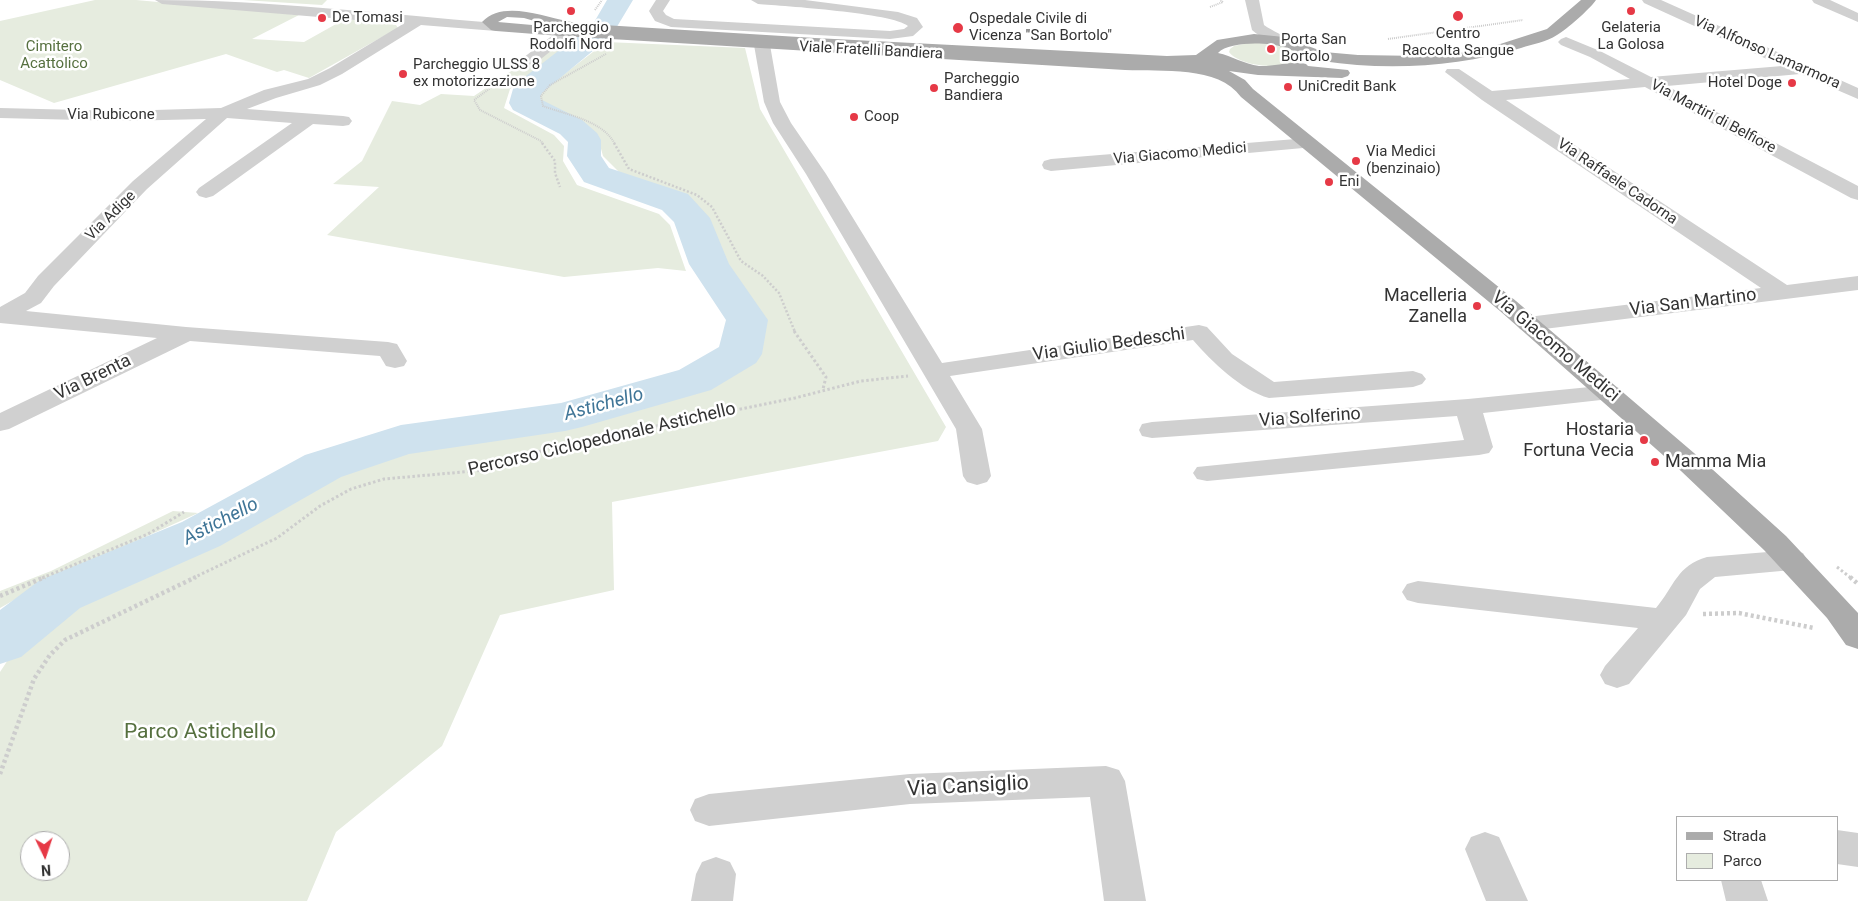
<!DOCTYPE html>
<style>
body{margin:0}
#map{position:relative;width:1858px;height:901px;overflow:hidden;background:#fff;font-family:Roboto,sans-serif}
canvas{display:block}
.legend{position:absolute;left:1676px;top:816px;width:162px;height:65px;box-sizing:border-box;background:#fff;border:1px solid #adadad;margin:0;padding:6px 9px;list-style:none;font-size:15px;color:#333}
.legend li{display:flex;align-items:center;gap:10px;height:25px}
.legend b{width:25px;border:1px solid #adadad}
.north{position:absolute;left:20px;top:831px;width:50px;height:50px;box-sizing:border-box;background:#fff;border:1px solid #adadad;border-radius:50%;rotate:176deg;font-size:14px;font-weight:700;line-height:20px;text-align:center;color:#333}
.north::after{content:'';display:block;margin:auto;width:18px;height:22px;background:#e63946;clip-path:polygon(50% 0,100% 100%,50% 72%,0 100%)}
</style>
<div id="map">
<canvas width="1858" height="901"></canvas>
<ul class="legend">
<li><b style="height:6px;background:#ababab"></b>Strada</li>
<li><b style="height:14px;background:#e6ecdf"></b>Parco</li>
</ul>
<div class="north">N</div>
</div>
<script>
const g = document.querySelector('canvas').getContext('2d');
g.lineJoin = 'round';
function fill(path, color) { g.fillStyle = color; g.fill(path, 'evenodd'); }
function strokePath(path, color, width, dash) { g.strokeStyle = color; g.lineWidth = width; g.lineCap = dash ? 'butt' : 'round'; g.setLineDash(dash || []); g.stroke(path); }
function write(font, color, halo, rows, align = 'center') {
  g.font = font + ' Roboto,sans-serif'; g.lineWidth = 5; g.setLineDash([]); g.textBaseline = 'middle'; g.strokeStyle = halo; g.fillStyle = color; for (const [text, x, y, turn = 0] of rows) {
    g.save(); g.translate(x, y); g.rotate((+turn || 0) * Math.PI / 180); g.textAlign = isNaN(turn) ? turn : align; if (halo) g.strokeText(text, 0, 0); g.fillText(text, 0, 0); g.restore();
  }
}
fill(new Path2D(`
 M95 0H136L299 15 252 39 304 42 345 19 396 25 398 28 309 78 284 70 277 72 226 54 54 103 0 80V21Z
 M243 0H327L322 5Z
 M566 38 580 39 510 89 504 108 554 135 564 146 563 161 577 185 659 214 670 225 686 271 658 268 564 277 327 235 379 187 333 184 362 161 392 101 420 105 441 94 474 96 517 67Z
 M606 42 745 48 760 109 946 427 938 441 612 502 614 590 500 615 442 746 336 832 307 901H0V672L27 631 131 579 294 490 431 443 643 409 752 359 746 298 692 202 625 178 603 156 597 134 539 106 533 98ZM30 841H60V871H30Z
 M1253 42 1276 44 1299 53 1301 57C1291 72 1239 67 1229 52L1230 49 1234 46Z
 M173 511 198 513 44 583 0 608V591L51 571Z`), '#e6ecdf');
fill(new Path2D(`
 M607 0H633L612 35 542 93 540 99 582 120 597 133 601 140V156L609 168 688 194 710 218 729 264 768 320 762 354 756 363 711 390 582 427 565 431 409 454 341 477 220 546 80 608 21 657 0 664V610L40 580 182 522 305 455 401 425 561 403 679 370 719 347 726 320 689 264 674 222 662 210 584 182 567 156 568 142 560 134 513 110 509 103 513 89 517 83 593 24Z`), '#cfe2ee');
strokePath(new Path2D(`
 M1210 7 1223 2 1220 0
 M595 10 602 0
 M1388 39 1523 20
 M606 54 550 85 541 96 543 106C567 115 602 120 615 144
 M504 78 474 100 480 110 541 141 543 144`), '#cdcdcd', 2, [1, 1]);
strokePath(new Path2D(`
 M542 143 555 161V173L560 187
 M614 143 629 169 697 195 712 207 741 261 763 276 779 293 795 332`), '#cdcdcd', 2.5, [2, 2]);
strokePath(new Path2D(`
 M794 331 826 377 823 389
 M1837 567 1851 578
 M42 578 148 534 184 512
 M193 578 277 538 320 506 351 489 384 479 485 470 553 447 795 398 861 381 908 376`), '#cdcdcd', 3, [2.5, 2.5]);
strokePath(new Path2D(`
 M1850 577 1858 584
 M0 596 45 577
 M1703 614 1739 613 1814 628
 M0 774 34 679 50 655 65 640 196 577`), '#cdcdcd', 4.5, [3, 3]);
fill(new Path2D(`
 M155 0C269 0 383 14 496 23L501 24 503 27 501 30 496 31 421 25 342 74 320 85 276 98 247 109 343 116 349 117 352 121 349 125 343 126 313 124 213 196 206 198 199 196 196 192 199 188 292 123 227 118 147 189 54 286 41 303 26 311 186 327 388 342 397 344 407 361 404 366 395 368 386 366 380 356 190 341 9 429 0 431V413L157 338 0 323V307L25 293 38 276 133 181 206 119 121 121 0 118V108L121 111 221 108 264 90 308 79 330 68 403 24 162 4Z
 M656 0H670L663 11 666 15 674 19 890 31 904 29 908 26C893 13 784 6 758 4L751 0H805L898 12 917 18 923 27 913 36 890 39 671 27 655 21 649 11Z
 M1245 0H1259L1264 25C1272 31 1286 36 1292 42L1289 45C1276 49 1262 38 1252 30Z
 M1642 0H1661L1858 88V99L1800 74 1667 86 1858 186V200L1851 198 1645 87 1506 100 1787 285 1858 276V290L1528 331 1520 329 1516 324 1520 319 1528 317 1761 288 1482 100 1445 72 1447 69H1459L1492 91 1630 79 1590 57 1561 45 1558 42 1561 39 1566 37 1600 51 1651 77 1782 66 1644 3Z
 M1812 0H1830L1858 13V22L1814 3Z
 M566 28 571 29 573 32 571 35 527 70H515L513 67 515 64 561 29Z
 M762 40 767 42 770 45 780 102 791 123 826 174 942 363 1199 325 1207 327 1232 354 1274 382 1413 371 1422 374 1426 379 1422 384 1413 387 1269 398C1242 391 1211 361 1193 340L950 376 982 429 991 476 987 482 977 485 967 482 963 476 956 429 806 174 773 123 764 102 754 45 757 42Z
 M1308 138 1314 139 1317 143 1314 147 1051 171 1044 169 1042 165 1044 161 1051 159Z
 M1610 385 1619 388 1623 393 1619 398 1483 413 1493 447 1489 453 1479 455 1207 481 1197 479 1193 473 1197 467 1464 440 1457 416 1152 438 1142 436 1139 430 1142 424 1152 422 1468 399Z
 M1792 550 1803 553 1807 560 1803 567 1792 570 1715 577 1700 589 1686 615 1629 684 1617 688 1605 684 1600 675 1605 666 1638 628 1418 603 1407 600 1402 592 1407 584 1418 581 1656 608C1674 587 1677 565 1707 557Z
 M1106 766 1119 770 1125 781 1146 901H1104L1090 797 910 804 709 826 695 821 690 810 695 799 709 794 910 774Z
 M1837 830 1858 833V867L1837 864Z
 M1485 832 1499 837 1528 901H1486L1465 849 1471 837Z
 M716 857 730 862 736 874 733 901H691L696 874 702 862Z
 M1721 880H1761L1768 901H1726Z`), '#d0d0d0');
fill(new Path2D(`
 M1581 0H1596C1589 10 1567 29 1557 35 1546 42 1533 44 1521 48 1457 67 1388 71 1322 61 1309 59 1296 51 1283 47 1268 42 1229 41 1218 53 1232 56 1244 64 1259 66 1274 67 1293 60 1306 64L1308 66 1348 70 1350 73 1348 76 1342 78 1258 75 1229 71 1245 80 1253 89 1516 301 1701 459 1786 536 1858 613V649L1846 645 1827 618 1764 550 1681 471 1500 311 1241 97C1218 65 1162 72 1125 70L561 36 496 31 491 30 482 22C502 0 542 16 567 21 574 23 580 23 587 24L815 38 1167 56 1196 55 1217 40 1254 34 1284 37 1324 52 1358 55 1421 56 1471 51 1494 46 1547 29ZM507 17 524 18 555 27 498 22Z`), '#ababab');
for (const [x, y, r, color] of [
 [571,11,5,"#e63946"],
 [1631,11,5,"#e63946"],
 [1458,16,6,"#e63946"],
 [322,18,5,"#e63946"],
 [958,28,6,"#e63946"],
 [1271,49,5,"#e63946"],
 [403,74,5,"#e63946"],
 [1792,83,5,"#e63946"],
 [1288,87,5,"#e63946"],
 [934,88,5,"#e63946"],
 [854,117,5,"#e63946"],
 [1356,161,5,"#e63946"],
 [1329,182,5,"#e63946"],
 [1477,306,5,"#e63946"],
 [1644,440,5,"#e63946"],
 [1655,462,5,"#e63946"]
]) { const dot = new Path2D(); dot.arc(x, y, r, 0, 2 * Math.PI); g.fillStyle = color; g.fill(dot); strokePath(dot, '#fff', 2); }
write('15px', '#333', '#fff', [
 ["De Tomasi",332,18],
 ["Ospedale Civile di",969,19],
 ["Vicenza \"San Bortolo\"",969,36],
 ["Parcheggio",571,28,"center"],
 ["Rodolfi Nord",571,45,"center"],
 ["Gelateria",1631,28,"center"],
 ["La Golosa",1631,45,"center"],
 ["Centro",1458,34,"center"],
 ["Raccolta Sangue",1458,51,"center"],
 ["Porta San",1281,40],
 ["Bortolo",1281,57],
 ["Parcheggio ULSS 8",413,65],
 ["ex motorizzazione",413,82],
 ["Parcheggio",944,79],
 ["Bandiera",944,96],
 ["Hotel Doge",1782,83,"right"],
 ["UniCredit Bank",1298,87],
 ["Coop",864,117],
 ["Via Medici",1366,152],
 ["(benzinaio)",1366,169],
 ["Eni",1339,182]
], 'left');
write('15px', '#56703f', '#fff', [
 ["Cimitero",54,47],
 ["Acattolico",54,64]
]);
write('15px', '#333', '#fff', [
 ["Viale Fratelli Bandiera",871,51,3],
 ["Via Alfonso Lamarmora",1767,53,24],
 ["Via Rubicone",111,115],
 ["Via Martiri di Belfiore",1713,117,28],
 ["Via Giacomo Medici",1180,154,-5],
 ["Via Raffaele Cadorna",1617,182,34],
 ["Via Adige",111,216,-45]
]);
write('18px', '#333', '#fff', [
 ["Macelleria",1467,296],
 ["Zanella",1467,317],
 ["Hostaria",1634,430],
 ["Fortuna Vecia",1634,451],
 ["Mamma Mia",1665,462,"left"]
], 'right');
write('18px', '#333', '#fff', [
 ["Via San Martino",1693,303,-7],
 ["Via Giulio Bedeschi",1109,345,-8],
 ["Via Giacomo Medici",1555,347,40],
 ["Via Brenta",93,378,-26],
 ["Via Solferino",1310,418,-4],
 ["Percorso Ciclopedonale Astichello",602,440,-13]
]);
write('italic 19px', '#3f7597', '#fff', [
 ["Astichello",604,405,-15],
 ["Astichello",221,522,-27]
]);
write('21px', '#56703f', '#fff', [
 ["Parco Astichello",200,733]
]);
write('21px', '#333', '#fff', [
 ["Via Cansiglio",968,787,-3]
]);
</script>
